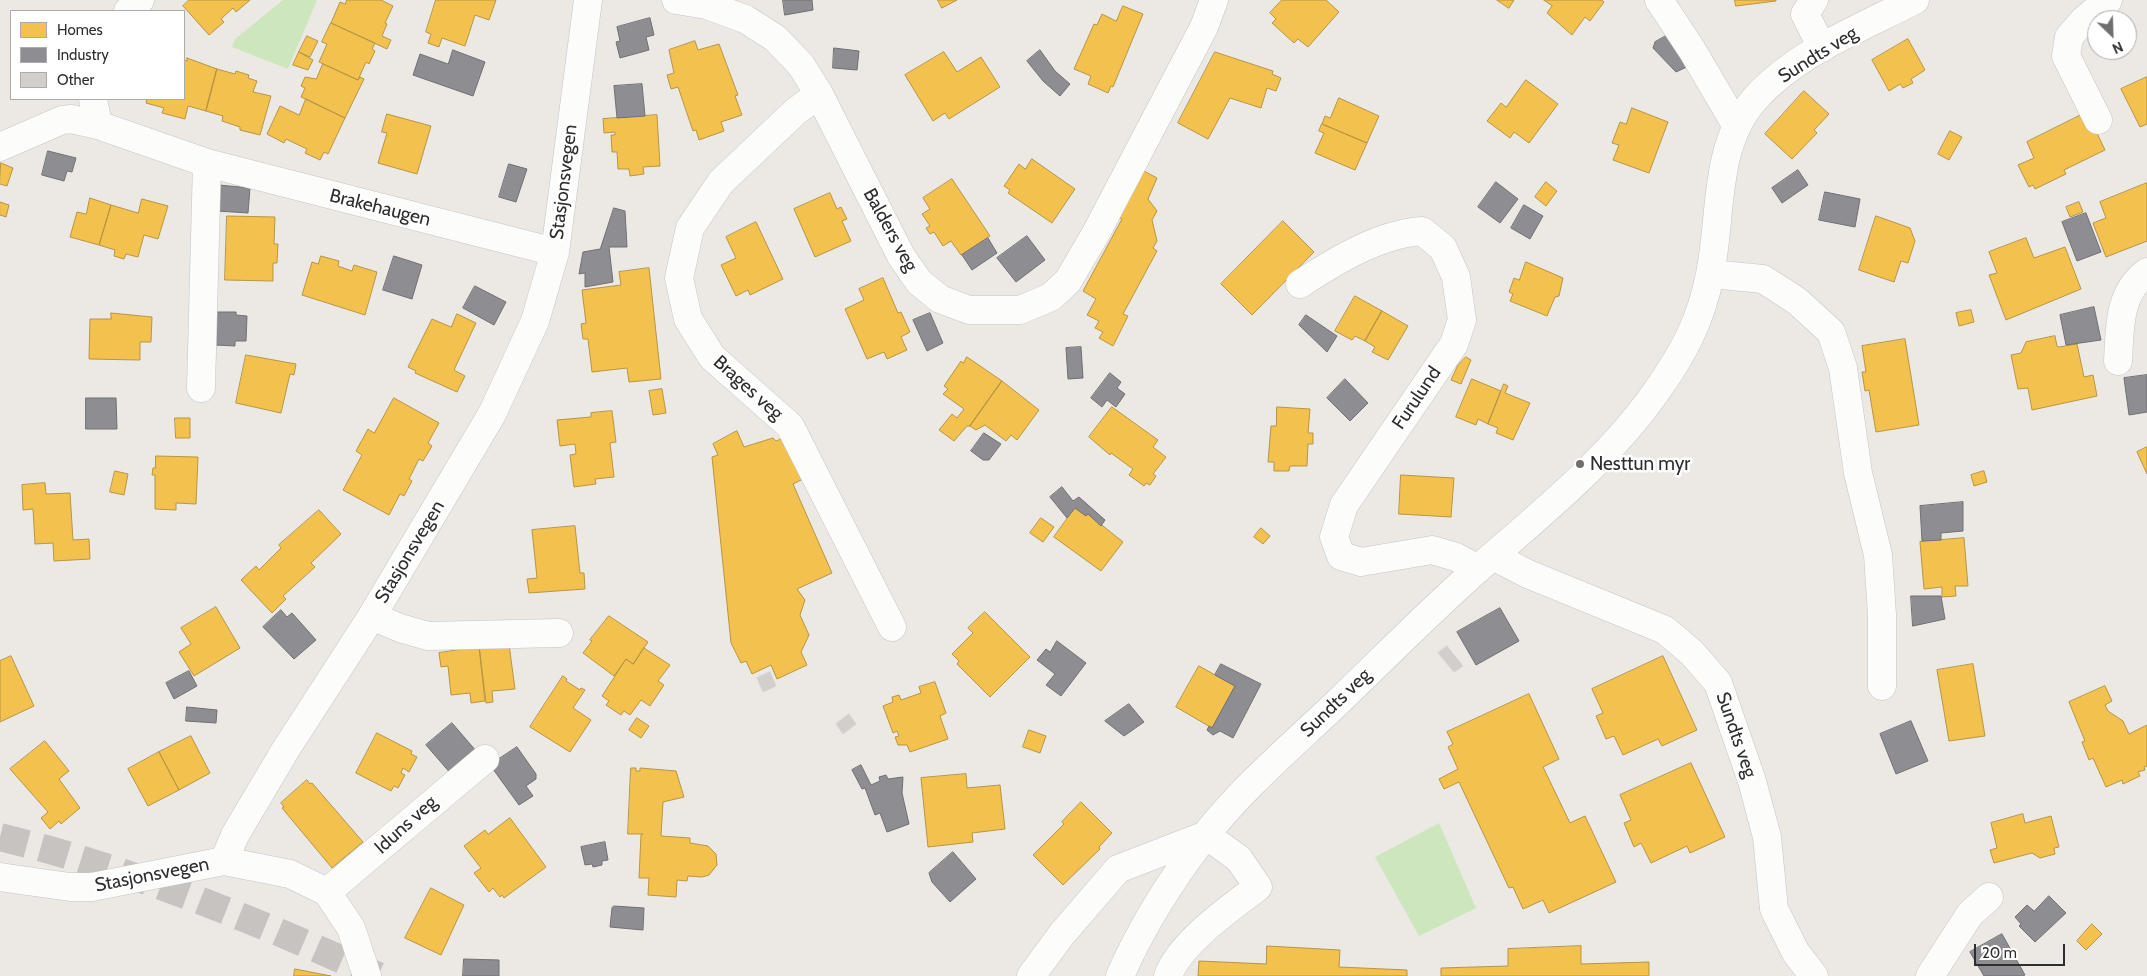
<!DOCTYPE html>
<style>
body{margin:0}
#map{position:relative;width:2147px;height:976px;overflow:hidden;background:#ece8e4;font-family:Cabin,sans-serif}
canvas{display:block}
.legend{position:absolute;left:10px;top:10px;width:175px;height:90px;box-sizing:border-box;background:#fff;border:1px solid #ababab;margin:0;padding:6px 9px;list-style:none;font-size:15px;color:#2e2e2e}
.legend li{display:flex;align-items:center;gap:10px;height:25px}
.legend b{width:25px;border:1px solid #ababab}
.north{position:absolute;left:2087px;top:10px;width:50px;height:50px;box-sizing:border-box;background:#fff;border:1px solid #ababab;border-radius:50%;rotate:156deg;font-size:14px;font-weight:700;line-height:20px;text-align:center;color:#2e2e2e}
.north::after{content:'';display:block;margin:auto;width:18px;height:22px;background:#706f6e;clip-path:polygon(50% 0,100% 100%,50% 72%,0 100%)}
.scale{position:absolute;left:1974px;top:944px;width:91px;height:22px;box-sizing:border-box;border:2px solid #2e2e2e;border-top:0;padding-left:6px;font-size:15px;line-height:18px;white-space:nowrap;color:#2e2e2e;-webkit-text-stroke:4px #fff;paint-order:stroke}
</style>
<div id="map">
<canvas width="2147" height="976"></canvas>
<ul class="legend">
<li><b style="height:14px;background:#f2c14e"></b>Homes</li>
<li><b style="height:14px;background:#8d8d92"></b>Industry</li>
<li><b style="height:14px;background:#d1cecb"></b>Other</li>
</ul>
<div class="north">N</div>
<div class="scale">20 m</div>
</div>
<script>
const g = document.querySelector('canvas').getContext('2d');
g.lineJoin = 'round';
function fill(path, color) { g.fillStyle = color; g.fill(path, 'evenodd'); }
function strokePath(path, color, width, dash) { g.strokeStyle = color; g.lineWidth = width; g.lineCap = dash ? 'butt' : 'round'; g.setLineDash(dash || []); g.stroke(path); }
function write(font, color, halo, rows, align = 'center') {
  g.font = font + ' Cabin,sans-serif'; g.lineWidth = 5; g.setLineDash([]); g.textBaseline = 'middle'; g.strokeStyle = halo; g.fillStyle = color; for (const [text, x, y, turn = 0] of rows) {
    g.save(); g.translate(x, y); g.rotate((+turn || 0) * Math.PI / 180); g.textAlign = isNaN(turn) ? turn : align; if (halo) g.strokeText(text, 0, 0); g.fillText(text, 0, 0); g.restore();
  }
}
fill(new Path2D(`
 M283 0H317L288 69 232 47 235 39Z
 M1439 823 1476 908 1419 936 1375 857Z`), '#cee6be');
const homes = new Path2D(`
 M189 0H250L236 12 233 8 221 19 224 22 209 35 183 6Z
 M347 0H381L393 6 385 23 387 24 382 36 391 40 387 49 331 23 340 2 345 4Z
 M436 0H496L489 20 475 15 465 46 442 38 439 47 428 43 431 34 426 32Z
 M938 0H957L942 8Z
 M1282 0H1326L1339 12 1308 47 1298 39 1294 43 1272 23 1276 19 1270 13Z
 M1497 0H1514L1509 8Z
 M1544 0H1602L1604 2 1590 21 1585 17 1572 35 1547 13 1552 6Z
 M1735 0H1776V1L1736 6Z
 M1123 6 1143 14 1113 87 1111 86 1108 93 1088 84 1091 76 1074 69 1094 24 1097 25 1102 14 1116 21Z
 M331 23 375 43 372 49 375 51 369 64 366 62 358 80 319 62 327 44 322 42Z
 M307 36 318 41 310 57 299 52Z
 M1908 39 1925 70 1911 79 1913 83 1903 88 1900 84 1889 91 1872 60Z
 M695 41 698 50 719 44 738 95 735 96 742 115 721 122 724 131 699 140 696 130 693 131 678 87 671 89 667 75 674 73 669 50Z
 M299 52 313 60 308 70 293 65Z
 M944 52 957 72 981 57 1000 87 949 119 945 113 933 121 905 75Z
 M1215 52 1273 71 1272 74 1281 78 1276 91 1267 88 1261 108 1230 98 1208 139 1178 123Z
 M187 58 217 69 206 111 188 106 185 119 162 113 164 108 146 103 147 99H184V60L187 61Z
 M323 64 358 80 360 77 364 79 345 118 301 97 305 88 301 86 305 77 316 79Z
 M217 69 235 74 236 71 249 75 248 78 257 81 253 92 271 96 260 135 240 130V127L222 121 223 116 206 111Z
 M2147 77V124L2140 127 2121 89Z
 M1526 80 1558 104 1529 143 1514 132 1510 138 1487 121 1501 103 1506 107Z
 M1804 91 1829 114 1814 130 1817 133 1792 159 1765 134Z
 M1339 98 1379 116 1367 143 1322 124 1325 116 1330 118Z
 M306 99 345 118 328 154 324 152 320 160 305 153 307 149 286 139 284 143 267 134 280 106 299 115Z
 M1632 108 1668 122 1649 173 1613 160 1619 145 1612 143 1620 122 1626 124Z
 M2087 112 2105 150 2064 170 2066 174 2035 189 2033 185 2029 187 2018 165 2034 158 2027 142Z
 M387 114 431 126 417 174 378 163 387 133 382 132Z
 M657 115 660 166 643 167 644 174 630 176 629 169H618L617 152H612L611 135H615V132L604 133 603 119Z
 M1322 124 1367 143 1355 170 1315 153 1324 133 1319 131Z
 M1950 131 1962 137 1949 160 1938 154Z
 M1032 159 1075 189 1052 223 1008 193 1010 190 1004 186 1019 164 1025 169Z
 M1 163 13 168 7 186 0 184Z
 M1140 169 1157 178 1148 199 1157 211 1152 220 1157 241 1153 248 1157 251 1123 314 1128 316 1113 346 1099 338 1103 332 1095 328 1099 321 1087 315 1096 299 1083 291 1122 219 1115 215Z
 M952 179 990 236 961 255 951 241 943 246 934 232 930 234 926 228 930 226 922 214 930 209 923 198Z
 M1546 182 1557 191 1546 206 1535 197Z
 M2147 183V241L2106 257 2093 223 2106 218 2100 202Z
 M830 193 837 209 841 207 847 219 842 221 851 241 815 257 794 209Z
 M90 198 111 205 99 245 70 237 77 212 86 214Z
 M142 199 168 206 158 239 144 235 138 257 126 254 124 259 114 256 115 250 99 245 111 205 138 213Z
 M0 202 9 205 6 217 0 215Z
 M2079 202 2083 212 2070 217 2066 207Z
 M227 216 275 217 274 244H278L277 263H273V281L225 280Z
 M1876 216 1910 228 1915 241 1908 263 1901 261 1894 282 1859 270Z
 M1283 221 1314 252 1252 315 1221 284Z
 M756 222 783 279 750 295 748 290 736 296 721 265 736 258 726 237Z
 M2026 238 2034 258 2065 247 2081 289 2006 320 1989 275 1997 273 1989 252Z
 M321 256 339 261 338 266 352 271 354 265 377 272 365 315 302 295 312 262 318 264Z
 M1526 262 1563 278 1559 296 1555 297 1547 316 1510 301 1513 294 1509 292 1514 278 1519 280Z
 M649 268 661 379 629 382 627 368 592 372 588 339H583L581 324 586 323 582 290 621 285 619 272Z
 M883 278 898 313 901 312 910 332 901 337 907 350 887 359 884 352 867 359 845 309 864 300 859 289Z
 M1355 296 1382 311 1365 341 1355 336 1352 340 1335 331Z
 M1971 310 1974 322 1959 326 1956 313Z
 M1382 311 1408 326 1388 360 1372 352 1375 347 1365 341Z
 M111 313 152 317 151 342H140V360L89 359 90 319H111Z
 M457 314 476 323 454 370 465 376 457 392 415 373 416 371 408 367 432 319 451 327Z
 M2055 336 2057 346 2059 347 2077 344 2084 377 2093 375 2097 396 2032 410 2028 388 2018 389 2011 355 2021 353 2026 342Z
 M1905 339 1919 425 1876 432 1869 390 1865 391 1862 372H1866L1862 346Z
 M246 355 296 364 294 375 290 374 281 413 236 403Z
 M967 357 1002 381 970 426H967L954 441 939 430 952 414 957 418 964 409 943 394 948 389 944 386 961 361 963 363Z
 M1466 357 1471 360 1461 384 1451 380 1458 365Z
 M1472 379 1501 391 1488 424 1478 419 1476 425 1456 417Z
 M1002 381 1039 410 1017 440 1011 435 1006 441 985 425 976 430 970 426Z
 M1504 384 1508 386 1505 393 1530 403 1513 440 1496 433 1498 428 1488 424Z
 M662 389 666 413 653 415 649 391Z
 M394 398 439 423 428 443 432 446 423 461 419 459 409 479 412 481 404 496 400 494 389 515 343 490 362 455 356 451 368 429 374 433Z
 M1112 407 1158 440 1153 447 1166 457 1153 474 1156 476 1150 485 1146 483 1144 486 1129 475 1133 469 1111 453 1110 455 1089 437Z
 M1277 407 1310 409 1308 433H1313V444H1308L1307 466H1290L1289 471H1274V462H1268L1271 426H1276Z
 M612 411 616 442 610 443 614 477 595 479 596 484 574 487 570 455 576 454 575 444 560 446 557 420 591 417V413Z
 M175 418H190V438H176Z
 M737 431 744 447 773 438 776 441 784 438 803 479 793 484 832 573 797 589 805 600 800 615 809 635 801 652 807 665 777 679 771 665 752 674 746 661 741 663 731 643 712 457 718 455 713 444Z
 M2147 447V474L2137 452Z
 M156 456 198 457 196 504 176 503V510L155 509V475H152L153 468H155Z
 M115 471 128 474 124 495 110 492Z
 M1984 471 1987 482 1974 486 1971 475Z
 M1401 475 1454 478 1451 517 1399 514Z
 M45 483 46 494 70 493 73 540 89 539 90 559 54 561 53 543 35 544 33 509 23 510 22 485Z
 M1075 508 1086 516 1088 514 1123 542 1101 571 1054 537Z
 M319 510 341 534 311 563 315 567 283 596 286 599 272 613 241 580 256 566 259 570 281 548 279 545Z
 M1041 518 1054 527 1043 542 1030 533Z
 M575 526 580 573H584L585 589 529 593 527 579 537 578 532 530Z
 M1261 528 1270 536 1263 544 1254 537Z
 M1964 538 1968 586H1955L1956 596 1942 597V587L1924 589 1920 542Z
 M216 607 240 648 194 676 179 652 191 644 181 628Z
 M985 612 1030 657 990 697 957 664 959 661 952 654 973 633 968 628Z
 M609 616 648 642 633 664 626 659 614 676 583 653 592 641 590 640Z
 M508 637 515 689 492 691 493 702 486 703 479 645Z
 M479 647 485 701 471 703 470 693 451 695 448 666 441 667 439 653Z
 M644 648 670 665 658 681 664 685 650 706 641 700 630 715 624 711 621 715 606 705 609 701 602 696 626 659 633 664Z
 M11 656 34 706 0 722V661Z
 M1663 656 1697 730 1662 746 1658 739 1623 755 1614 736 1606 739 1596 716 1603 713 1592 689Z
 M1973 664 1985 736 1949 741 1937 670Z
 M1199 666 1235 686 1212 728 1176 707Z
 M563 676 567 679 566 681 580 690 581 688 585 690 573 708 591 720 570 752 530 727Z
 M935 682 946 713 940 716 948 739 910 752 907 745H898L895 737 899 736 897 731 893 733 883 706 893 702 892 697 899 695 901 700 921 693 919 687Z
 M2105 686 2112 701 2105 705 2108 711 2123 721 2129 734 2147 725V766L2144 767 2145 770 2138 772 2140 776 2123 784 2122 780 2106 787 2093 758 2089 760 2082 742 2085 741 2069 702Z
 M1529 694 1559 759 1543 767 1570 823 1585 816 1616 882 1549 913 1543 900 1523 909 1513 887 1509 888 1459 782 1444 789 1439 779 1458 769 1448 747 1453 744 1447 732Z
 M637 718 649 726 641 738 629 730Z
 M1029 730 1046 736 1040 753 1023 747Z
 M377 733 412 751 411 754 417 757 409 772 403 768 401 773 405 775 398 788 394 786 391 791 356 773Z
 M191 736 210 773 179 790 159 752Z
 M45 741 69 771 59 779 80 808 61 824 59 821 50 829 41 818 48 812 10 769Z
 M159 752 179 790 148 806 128 769Z
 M1691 763 1725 837 1690 853 1687 846 1651 863 1641 843 1634 847 1624 823 1631 820 1620 795Z
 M631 768H636V771H640V768L676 771 684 797 663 802 661 836 690 838V843L708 846 716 854 717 865 709 875 702 877 688 876 687 881 677 880 676 897 648 895 649 878H639L641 835 643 834H628Z
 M966 774 967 788 1000 785 1005 829 972 833 973 842 928 847 921 778Z
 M307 780 310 784 312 783 363 842 332 868 282 808 284 807 281 803Z
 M1081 802 1112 833 1099 847 1100 849 1063 885 1033 855 1064 824 1062 822Z
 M2023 814 2025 823 2051 816 2059 847 2054 848 2055 854 2040 858 2032 853 1994 863 1990 850 1997 848 1991 823Z
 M510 818 546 867 504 898 502 895 500 897 493 888 489 892 474 873 481 868 464 846 485 830 488 834Z
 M431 888 464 905 441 955 405 938Z
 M2092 924 2102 934 2086 950 2077 941Z
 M1267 946 1340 950 1339 967 1407 970V976H1198L1199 961 1266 964Z
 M1581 946V964L1649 962V976H1441V968L1508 966V949Z
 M295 969 331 976H294Z`);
fill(homes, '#f2c14e');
strokePath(homes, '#b79544', 1);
const industry = new Path2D(`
 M783 0H812L813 10 785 15Z
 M650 18 654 35 646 37 649 50 620 58 616 42 620 41 617 27Z
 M1673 32 1691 65 1676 72 1653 48 1655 42Z
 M834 48 859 51 857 70 833 68Z
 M453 50 485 62 473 96 413 75 420 54 448 64Z
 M1040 50 1055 71 1070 84 1060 96 1043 81 1027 61Z
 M642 84 645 116 617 118 614 86Z
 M48 151 76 158 72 172 67 171 64 181 42 175Z
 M509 164 527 169 516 202 499 197Z
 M1798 170 1808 185 1782 203 1772 188Z
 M1496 182 1518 199 1500 223 1478 207Z
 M219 185 250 188 248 213 217 211Z
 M1825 192 1860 199 1855 227 1819 220Z
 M1524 205 1543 216 1530 239 1511 228Z
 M614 208 625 211 627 247H609L613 282 585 287V273L579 274 583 252 600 249Z
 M2086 213 2101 252 2077 261 2062 222Z
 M1027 236 1045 260 1016 282 997 258Z
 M988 238 997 253 972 270 962 255Z
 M394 256 422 265 412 299 383 290Z
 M475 286 506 302 494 325 463 308Z
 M2094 307 2101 340 2066 345 2060 315Z
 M216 312H236V315L247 316 246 341H235V346L215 345Z
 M930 313 943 343 927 351 913 320Z
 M1306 315 1337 336 1327 352 1299 325Z
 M1081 347 1083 378 1068 379 1066 348Z
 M1110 373 1121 382 1117 388 1125 394 1116 407 1107 400 1102 407 1091 398Z
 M2147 375V412L2129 415 2124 378Z
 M1345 379 1368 403 1350 421 1327 398Z
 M86 398H116L117 429H86Z
 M984 433 1001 444 989 460H983L971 451Z
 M1062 487 1073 501 1079 497 1105 520 1101 526 1088 514 1086 516 1075 508 1067 518 1050 497Z
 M1963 502V531L1941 533V540L1922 541 1920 506Z
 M1911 596H1941L1945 619 1913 626Z
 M1500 608 1519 641 1476 665 1457 632Z
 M281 610 287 617 292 613 316 640 294 659 263 627Z
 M1057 641 1086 663 1061 696 1046 685 1055 674 1037 660 1046 649 1050 652Z
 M1221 664 1261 684 1233 738 1220 731 1213 735 1207 730 1209 726 1212 728 1235 686 1215 675Z
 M189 671 197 686 174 699 166 683Z
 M1129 704 1144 722 1124 736 1105 721Z
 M187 707 217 710 216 723 186 721Z
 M1911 721 1928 761 1896 774 1880 734Z
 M452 723 477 752 452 775 426 745Z
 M517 747 536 774V779L526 786 533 796 519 805 490 765Z
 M861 765 871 785 880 781 879 777 886 775 888 779 903 777 902 793 909 824 887 832 880 813 875 815 865 788 862 789 852 770Z
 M605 842 608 860 602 861V865L593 867 592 864 585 865 581 847Z
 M953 852 976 879 950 902 932 882 929 873Z
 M2049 896 2066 913 2035 942 2019 926 2021 924 2015 917 2027 905 2034 911Z
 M614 906 644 908 643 930 610 927 612 908Z
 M2002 934 2025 975 2023 976H1984L1970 952Z
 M464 959 499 960V976H463Z`);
fill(industry, '#8d8d92');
strokePath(industry, '#707074', 1);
const building = new Path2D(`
 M1447 646 1463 666 1454 672 1438 653Z
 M770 672 776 686 763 692 757 678Z
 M849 714 856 724 843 734 836 724Z`);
fill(building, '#d1cecb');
strokePath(building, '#d7d4d0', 1);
strokePath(new Path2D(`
 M0 837C131 869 255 920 378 976`), '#c6c3c0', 28, [28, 14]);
const minor = new Path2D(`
 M676 0 707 5 745 19 775 38 801 65 819 94 901 256 919 282 940 299 969 310H1020L1051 297 1068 281 1096 233 1204 27 1214 0
 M1659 0 1692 50 1736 125
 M1814 0 1805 14 1822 48
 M128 11 140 0
 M819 94 795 112 721 182 690 228 679 278 688 319 712 357 790 426 892 627
 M93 99 98 125 207 163 555 252
 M2098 120 2066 56 2069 37 2084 20 2108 0
 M0 147 62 120 71 119 98 125
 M1711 274 1763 279 1797 301 1831 332 1843 368 1858 473 1878 555 1882 615V686
 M1300 284C1335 261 1379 234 1422 231L1443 248 1456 277 1462 320 1454 344 1344 505 1334 537 1341 556 1361 562 1432 550 1456 557 1478 569
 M2118 361C2120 328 2118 293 2147 272
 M201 388 207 163
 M1493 556 1528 574 1665 630 1692 653 1718 683 1752 781 1767 837 1774 909 1796 953 1814 976
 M372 616 400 628 428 636 559 633
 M224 861 290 874 327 892 351 928 367 976
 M0 877 70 887H92L224 861 235 835 286 749 372 616 492 414 535 321 555 252 588 0
 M327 892 485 759
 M1031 976 1062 934 1118 869 1206 835 1239 859 1258 887C1231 907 1179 944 1168 976
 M1120 976C1142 926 1171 880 1204 837 1243 787 1293 745 1338 702 1385 657 1431 610 1480 567 1542 513 1608 460 1656 392 1683 354 1701 321 1710 274 1722 217 1713 147 1754 100 1795 53 1861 28 1915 0
 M1930 976 1970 914 1989 897`);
strokePath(minor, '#c5c4c5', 29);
strokePath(minor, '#fcfcfb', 28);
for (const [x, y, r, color] of [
 [1580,464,5,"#706f6e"]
]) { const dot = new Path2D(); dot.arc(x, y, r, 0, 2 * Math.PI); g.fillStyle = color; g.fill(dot); strokePath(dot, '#fff', 2); }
write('19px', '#2e2e2e', '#fff', [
 ["Sundts veg",1818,55,-32],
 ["Stasjonsvegen",564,182,-83],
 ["Brakehaugen",380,208,14],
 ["Balders veg",890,230,61],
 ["Brages veg",748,388,42],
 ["Furulund",1417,398,-56],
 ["Stasjonsvegen",410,552,-59],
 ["Sundts veg",1336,703,-44],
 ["Sundts veg",1736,735,71],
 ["Iduns veg",406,825,-42],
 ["Stasjonsvegen",152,875,-11]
]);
write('19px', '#2e2e2e', '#fff', [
 ["Nesttun myr",1590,464]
], 'left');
</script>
